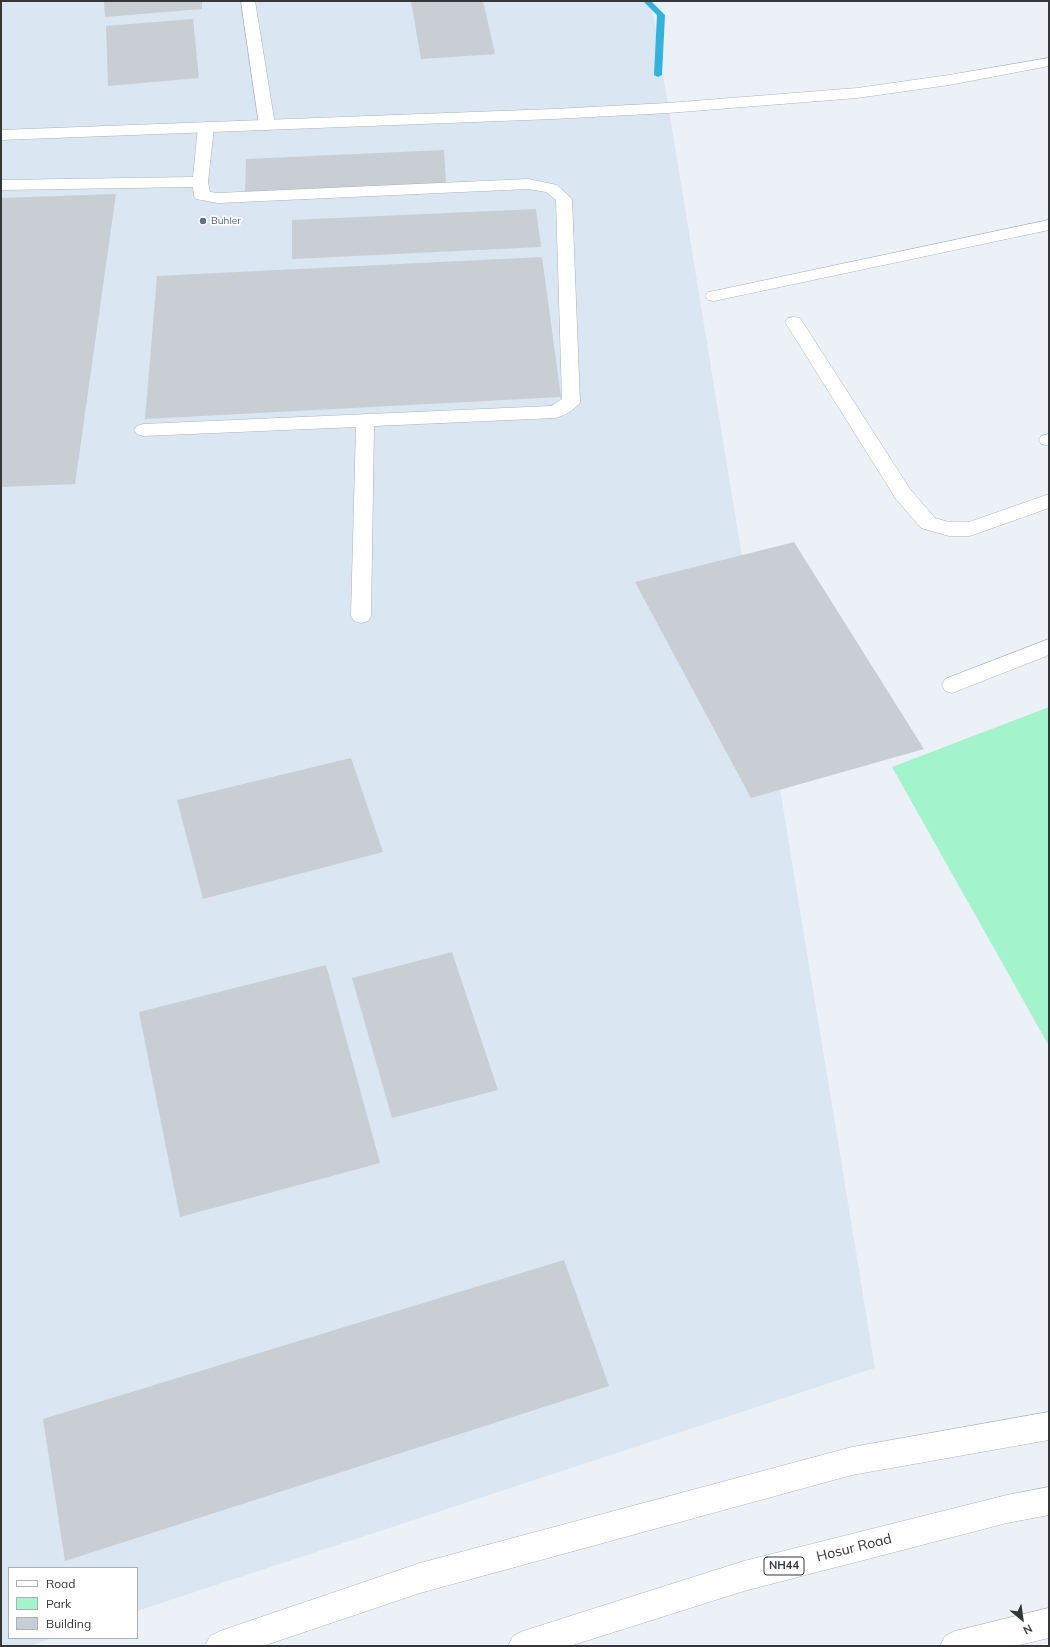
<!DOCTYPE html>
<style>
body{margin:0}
#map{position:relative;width:1050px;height:1647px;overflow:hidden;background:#ecf1f7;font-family:Mulish,sans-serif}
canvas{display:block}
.frame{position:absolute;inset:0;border:2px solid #343638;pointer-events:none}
.legend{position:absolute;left:8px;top:1567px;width:130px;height:72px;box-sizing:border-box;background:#fff;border:1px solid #aeafaf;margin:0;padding:5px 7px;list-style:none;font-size:12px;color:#343638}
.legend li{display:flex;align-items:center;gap:8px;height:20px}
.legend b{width:20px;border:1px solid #aeafaf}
.north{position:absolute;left:1002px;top:1599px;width:40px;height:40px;-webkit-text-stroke:3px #fff;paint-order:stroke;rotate:151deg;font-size:11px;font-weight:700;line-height:16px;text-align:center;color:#343638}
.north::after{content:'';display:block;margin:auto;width:14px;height:18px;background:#343638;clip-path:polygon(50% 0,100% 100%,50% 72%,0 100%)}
</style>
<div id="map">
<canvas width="1050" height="1647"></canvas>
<div class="frame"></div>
<ul class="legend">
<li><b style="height:5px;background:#fff"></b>Road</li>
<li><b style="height:11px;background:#a3f3cd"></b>Park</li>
<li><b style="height:11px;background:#c8ced3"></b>Building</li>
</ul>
<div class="north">N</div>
</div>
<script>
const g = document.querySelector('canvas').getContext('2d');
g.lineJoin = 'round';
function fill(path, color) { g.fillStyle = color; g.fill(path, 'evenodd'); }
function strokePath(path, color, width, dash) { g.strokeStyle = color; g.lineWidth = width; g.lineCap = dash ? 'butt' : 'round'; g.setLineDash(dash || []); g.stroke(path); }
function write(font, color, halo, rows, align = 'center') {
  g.font = font + ' Mulish,sans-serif'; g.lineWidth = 3.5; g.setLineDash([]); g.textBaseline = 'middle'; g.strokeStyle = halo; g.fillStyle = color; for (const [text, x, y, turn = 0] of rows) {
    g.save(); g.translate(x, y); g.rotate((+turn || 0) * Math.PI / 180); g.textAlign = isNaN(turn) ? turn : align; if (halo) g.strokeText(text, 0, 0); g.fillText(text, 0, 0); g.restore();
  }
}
fill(new Path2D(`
 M1 1H651L875 1368 137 1611V1568H9V1638H53L29 1646H1Z`), '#dae6f1');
fill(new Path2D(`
 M1049 707V1046L892 767Z`), '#a3f3cd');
fill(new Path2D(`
 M643 1H651L665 15 662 75 658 77 654 75 657 15Z`), '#32b2dd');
fill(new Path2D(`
 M104 1H202V9L105 17Z
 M411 1H483L495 54 421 59Z
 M193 19 199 78 108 86 106 26Z
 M444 150 446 183 245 192 246 159Z
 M116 194 75 484 1 487V198Z
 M536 209 541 247 292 259V220Z
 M542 257 561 397 145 419 157 276Z
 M794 542 924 749 751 798 635 582Z
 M351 758 383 852 203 899 177 800Z
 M452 952 498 1090 392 1118 352 978Z
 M326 965 380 1163 180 1217 139 1012Z
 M564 1260 609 1386 65 1561 43 1419Z`), '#c8ced3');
const service = new Path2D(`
 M241 1H255L275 125 272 128 267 130 262 128 259 125Z
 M206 122 211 124 214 127 208 182 210 192 218 193 528 179 557 185 572 199 580 402C575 410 564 416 555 418L374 426 371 616 368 621 361 623 354 621 351 616 356 427 143 436 137 434 134 430 137 426 143 424 551 406 562 399 556 200 546 192 528 189 218 203 196 199 194 196 193 187 1 190V180L193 177 198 127 201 124Z`);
const minor = new Path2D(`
 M1049 58V66L949 85 857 98 668 113 553 119 1 140V130L553 109 668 103 857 88 949 75Z
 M1049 220V230L714 301 708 300 705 296 708 292 714 291Z
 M794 317 800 318 910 489 935 518 949 522H969L1049 494V508L970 536H949L921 528 896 499 785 322 788 318Z
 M1049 434V446L1041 444 1039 440 1041 436Z
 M1049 639V655L952 693 945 691 942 685 945 679Z`);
const tertiary = new Path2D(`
 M1049 1412V1440L852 1475 420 1593 263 1646H205L210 1636 220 1631 420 1563 852 1447Z`);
const trunk = new Path2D(`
 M1049 1487V1515L1007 1523 744 1591 570 1646H508L513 1636 523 1631 744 1561 1007 1495Z
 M1049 1608V1638L1015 1646H940L945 1636 955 1631Z`);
strokePath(service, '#aeb3b8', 1);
strokePath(minor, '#aeb3b8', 1);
strokePath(tertiary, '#aeb3b8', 1);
strokePath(trunk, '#aeb3b8', 1);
fill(service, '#fff');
fill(minor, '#fff');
fill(tertiary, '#fff');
fill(trunk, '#fff');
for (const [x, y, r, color] of [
 [203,221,4,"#5c6f8a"]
]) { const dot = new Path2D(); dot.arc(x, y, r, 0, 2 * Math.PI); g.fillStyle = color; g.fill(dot); strokePath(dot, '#fff', 1.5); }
write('10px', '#4e5e75', '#fff', [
 ["Buhler",211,221]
], 'left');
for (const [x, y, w] of [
 [784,1566,40]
]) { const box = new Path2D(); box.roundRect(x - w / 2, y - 9, w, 18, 3); g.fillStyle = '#fff'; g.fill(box); strokePath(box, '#343638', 1); }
write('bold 11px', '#343638', null, [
 ["NH44",784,1566]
]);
write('14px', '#343638', '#fff', [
 ["Hosur Road",854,1548,-14]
]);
</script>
